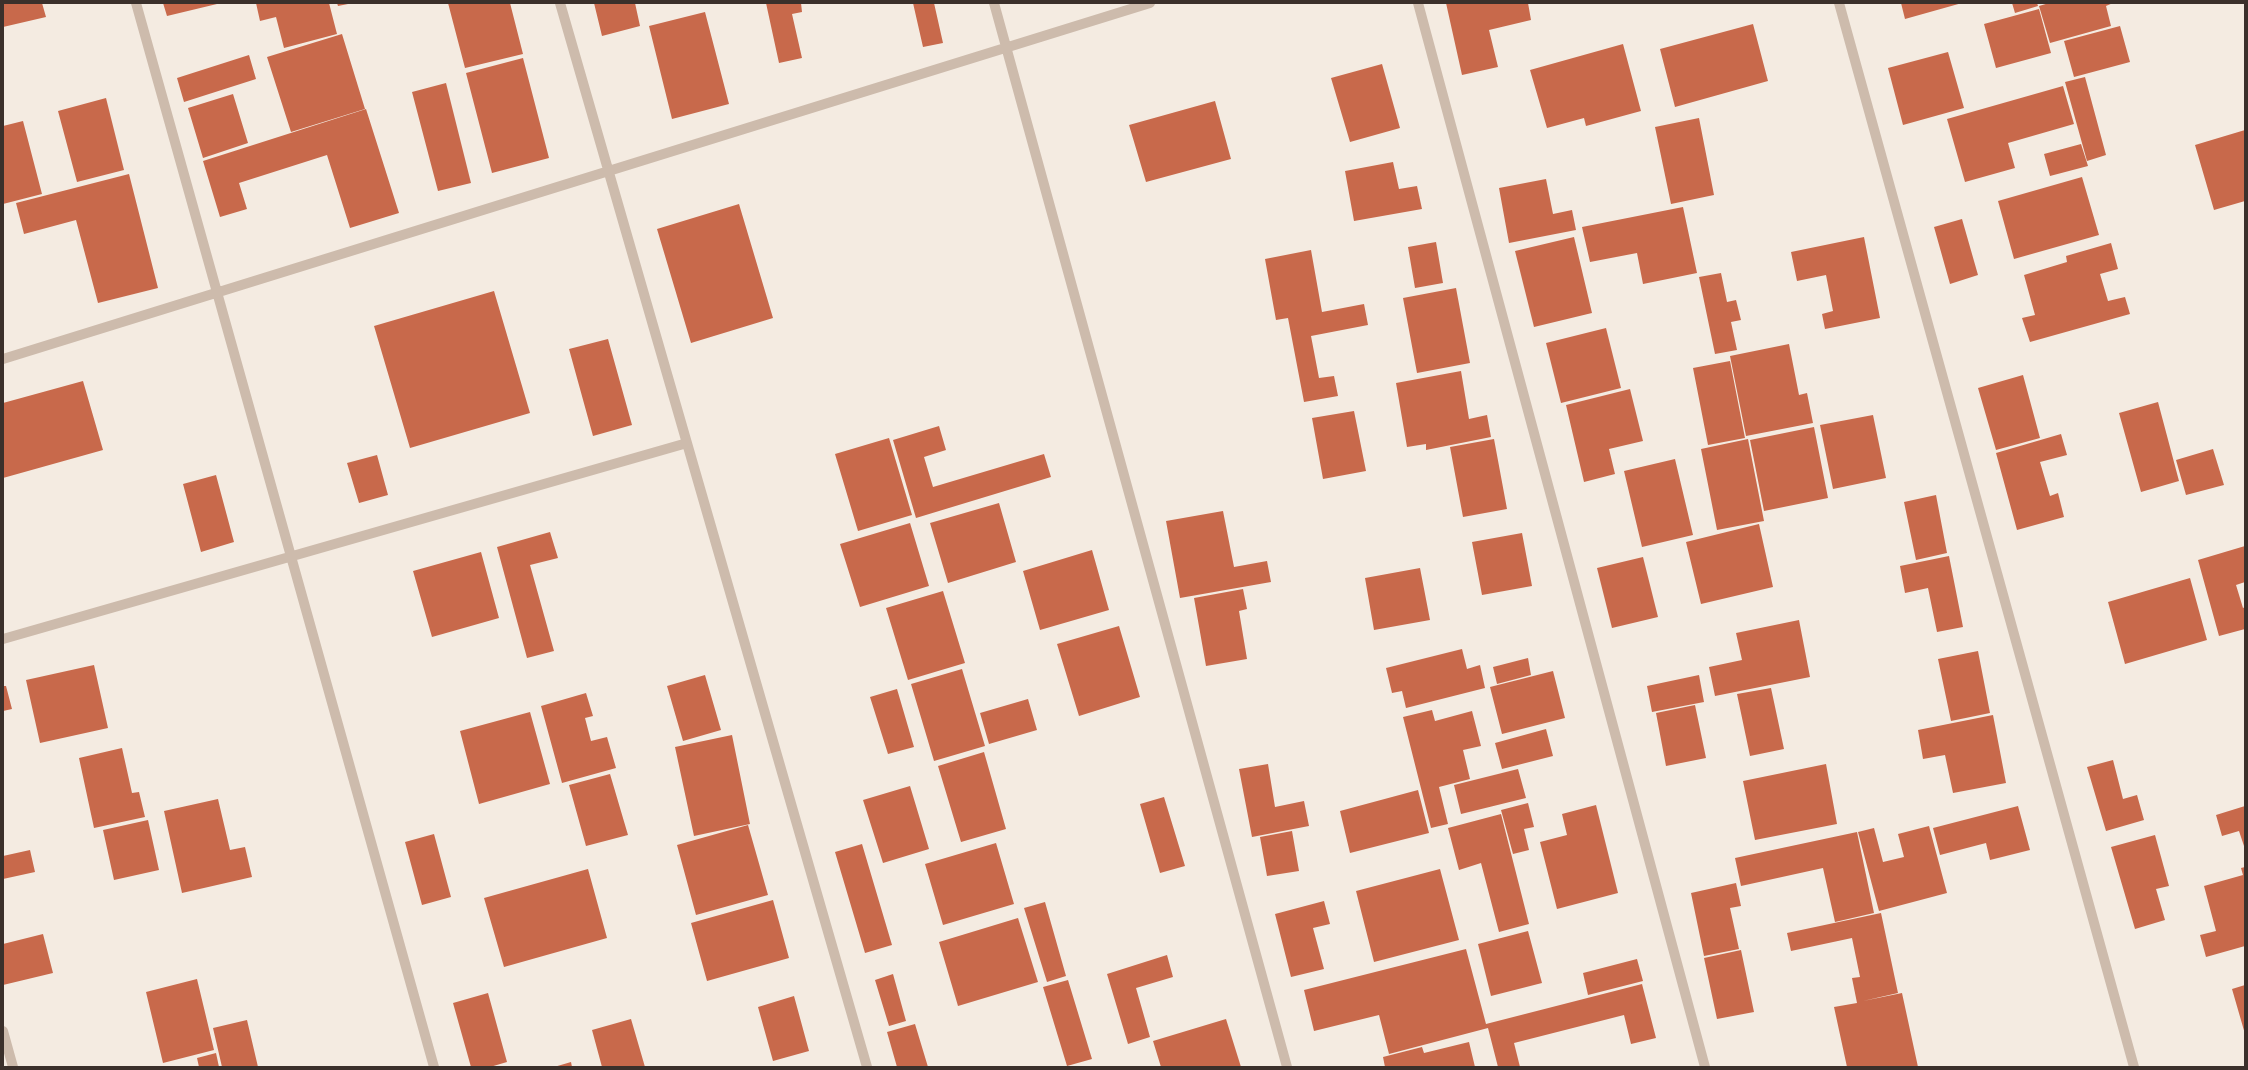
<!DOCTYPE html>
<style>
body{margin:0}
#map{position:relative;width:2248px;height:1070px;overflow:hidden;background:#f4ebe1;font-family:"Exo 2",sans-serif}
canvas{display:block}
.frame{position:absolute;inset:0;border:4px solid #3b302b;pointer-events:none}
</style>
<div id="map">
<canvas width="2248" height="1070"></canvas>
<div class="frame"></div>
</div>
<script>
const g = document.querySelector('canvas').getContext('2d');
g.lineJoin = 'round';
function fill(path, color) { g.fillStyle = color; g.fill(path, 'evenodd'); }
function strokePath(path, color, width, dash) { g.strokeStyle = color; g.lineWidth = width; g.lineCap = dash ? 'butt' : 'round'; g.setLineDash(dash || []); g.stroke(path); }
fill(new Path2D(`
 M3 3H42L46 17 3 27Z
 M163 3H217V4L167 16Z
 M256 3H329L337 34 284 48 276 17 260 21Z
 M337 3H348V4L338 6Z
 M448 3H510L523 54 465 68Z
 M594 3H635L640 26 602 36Z
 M766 3H801L802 12 792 14 802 58 779 63Z
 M913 3H934L943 43 923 47Z
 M1446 3H1528L1531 20 1489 30 1498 67 1462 75Z
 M1901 3H1962L1905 19Z
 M2012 3H2037L2038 6 2015 13Z
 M2049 3H2113L2106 6 2111 26 2050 43 2039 6Z
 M2039 9 2051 53 1996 68 1984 24Z
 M705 12 729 104 672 119 649 26Z
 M1753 24 1768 81 1675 107 1660 49Z
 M2120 26 2130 62 2074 77 2064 41Z
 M342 34 365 109 291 132 267 57Z
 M1623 44 1641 111 1586 126 1584 118 1547 128 1530 70Z
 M1948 52 1964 108 1903 125 1888 68Z
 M249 55 256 79 184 102 177 78Z
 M523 58 549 158 492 173 466 73Z
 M1382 64 1400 128 1350 142 1331 78Z
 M2085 77 2106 155 2087 161 2065 82Z
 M446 83 471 183 438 191 412 92Z
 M2063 86 2074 124 2008 143 2015 168 1965 182 1947 119Z
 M233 94 248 143 203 158 188 108Z
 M106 98 124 170 77 182 58 111Z
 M1215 101 1231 159 1146 182 1129 125Z
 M366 109 399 213 350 228 327 155 239 183 247 209 220 217 203 161Z
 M1699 118 1714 195 1671 204 1655 127Z
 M23 121 42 194 3 204V126Z
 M2245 130V201L2214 210 2195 145Z
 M2081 144 2088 166 2050 176 2044 154Z
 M1393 162 1399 189 1417 186 1422 209 1354 221 1345 171Z
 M129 174 158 288 98 303 76 220 24 234 16 203Z
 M2082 177 2099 235 2014 259 1998 201Z
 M1546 179 1553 214 1572 210 1576 230 1509 243 1499 188Z
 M739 204 773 318 691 343 657 229Z
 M1683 207 1697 273 1643 284 1637 253 1590 262 1582 227Z
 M1962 219 1978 275 1950 284 1934 227Z
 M1574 237 1592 313 1534 327 1515 251Z
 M1864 237 1880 318 1825 329 1822 314 1833 311 1826 275 1797 281 1791 252Z
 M1436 242 1443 283 1415 288 1408 247Z
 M2111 243 2118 269 2100 274 2108 301 2125 297 2130 314 2030 342 2022 318 2035 315 2024 275 2067 262 2066 256Z
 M1311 250 1322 312 1364 304 1368 325 1311 336 1319 378 1334 376 1338 396 1304 402 1288 318 1276 320 1265 259Z
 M1721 273 1727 302 1736 300 1741 320 1731 322 1737 350 1715 354 1699 277Z
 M1456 288 1470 363 1417 373 1403 298Z
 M494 291 530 413 410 448 374 326Z
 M1606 328 1621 388 1561 403 1546 343Z
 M608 339 632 425 593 436 569 349Z
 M1789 344 1799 395 1807 393 1813 423 1746 436 1730 356Z
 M1730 361 1745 438 1708 445 1693 368Z
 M1461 371 1469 419 1487 415 1491 437 1426 450V444L1407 447 1396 383Z
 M2023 375 2040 438 1996 450 1978 388Z
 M83 381 103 450 3 478V403Z
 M1630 389 1643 441 1609 449 1615 474 1584 482 1566 405Z
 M2158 402 2179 481 2141 492 2119 413Z
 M1354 411 1366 471 1323 479 1312 418Z
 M1873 415 1886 478 1833 489 1820 425Z
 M939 426 946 450 924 457 933 487 1044 454 1051 477 916 518 893 440Z
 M1814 427 1828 498 1764 511 1750 440Z
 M2061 434 2067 455 2040 462 2050 496 2058 493 2064 517 2017 530 1996 453Z
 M889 438 912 515 858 531 835 454Z
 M1494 439 1507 509 1463 517 1450 447Z
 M1748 439 1764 521 1717 530 1701 449Z
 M2213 449 2224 485 2186 495 2176 460Z
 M377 455 388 495 359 503 347 463Z
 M1675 459 1693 535 1642 547 1624 471Z
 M216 475 234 542 201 552 183 484Z
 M1936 495 1947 553 1916 560 1904 502Z
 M999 503 1016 562 948 583 930 523Z
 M1223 511 1234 567 1267 561 1271 582 1180 598 1166 521Z
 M910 523 929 586 860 607 840 544Z
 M1759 524 1773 587 1701 604 1686 542Z
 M550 532 558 558 530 565 554 651 527 658 497 547Z
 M1522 533 1532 586 1482 595 1472 542Z
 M2245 546V582L2236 585 2243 608 2245 607V629L2219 636 2198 560Z
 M1092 550 1109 610 1040 630 1023 571Z
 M481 552 499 618 432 637 413 571Z
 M1949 556 1963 627 1937 632 1928 588 1905 593 1900 566Z
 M1643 557 1658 617 1612 628 1597 568Z
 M1420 568 1430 620 1374 630 1365 578Z
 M2190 578 2207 640 2125 664 2108 602Z
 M1243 589 1247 609 1239 611 1247 659 1206 666 1194 598Z
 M943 591 965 663 908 680 886 608Z
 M1799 620 1810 677 1715 696 1709 667 1742 660 1736 633Z
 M1119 626 1140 697 1079 716 1057 644Z
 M1462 649 1467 669 1480 665 1485 688 1406 708 1402 691 1392 693 1386 668Z
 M1978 651 1990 713 1951 721 1938 659Z
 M1528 658 1531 675 1497 684 1493 667Z
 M94 665 108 728 40 743 26 680Z
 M962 669 985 746 934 761 911 684Z
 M1553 671 1565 718 1502 734 1490 687Z
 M705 675 721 730 683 741 667 686Z
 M1699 675 1704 702 1652 712 1647 686Z
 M3 686H6L12 709 3 711Z
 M1771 688 1784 749 1750 756 1737 694Z
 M897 689 914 747 888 754 870 697Z
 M586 693 593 716 585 718 591 741 607 737 616 768 562 783 541 706Z
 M1028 699 1037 730 989 744 980 713Z
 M1695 705 1706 758 1666 766 1656 713Z
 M1432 710 1435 721 1472 711 1481 746 1463 750 1470 779 1439 787 1448 824 1431 828 1403 717Z
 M530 712 550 784 479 804 460 731Z
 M1993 715 2006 783 1953 793 1945 755 1923 759 1918 730Z
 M1546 729 1553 756 1502 769 1495 743Z
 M732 735 750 824 694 836 675 747Z
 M122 748 132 793 139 792 145 817 94 828 79 758Z
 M984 752 1006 829 961 842 938 766Z
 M2113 760 2123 799 2137 795 2144 820 2106 831 2087 767Z
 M1268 764 1275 807 1304 801 1309 826 1252 837 1239 769Z
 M1826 764 1837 824 1755 840 1743 781Z
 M1518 769 1526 798 1461 814 1454 785Z
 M610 774 628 835 586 846 569 785Z
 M910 786 929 849 883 863 863 800Z
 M1418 790 1429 833 1350 853 1340 811Z
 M1164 797 1185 866 1160 873 1140 804Z
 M218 799 230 850 245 847 252 877 182 893 164 811Z
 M1528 803 1534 827 1524 829 1529 850 1513 854 1501 810Z
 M1596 805 1618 893 1557 909 1540 842 1567 835 1562 814Z
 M2018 806 2030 850 1990 860 1986 843 1940 855 1933 828Z
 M2245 806V849L2239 831 2222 836 2216 815Z
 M1501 814 1529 924 1499 932 1481 863 1459 870 1448 828Z
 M148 820 159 870 114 880 103 830Z
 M748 825 768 895 696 915 677 845Z
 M1929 826 1947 893 1879 911 1858 832 1874 828 1883 862 1904 857 1898 834Z
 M1292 831 1299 871 1267 876 1260 837Z
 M1857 832 1874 913 1835 922 1823 868 1741 886 1735 858Z
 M434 834 451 897 422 905 405 842Z
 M2155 835 2169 886 2156 889 2165 920 2135 929 2111 847Z
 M996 843 1014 904 943 925 925 864Z
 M862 844 892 945 865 953 835 852Z
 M30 850 35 872 3 879V856Z
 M2245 867V946L2206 957 2200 935 2216 931 2204 886 2243 875 2241 868Z
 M588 869 607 938 504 967 484 898Z
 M1440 869 1459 940 1374 962 1356 891Z
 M1736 883 1741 906 1730 908 1739 949 1704 956 1691 893Z
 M773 900 789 958 707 981 691 923Z
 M1324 901 1330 924 1313 928 1324 969 1291 977 1275 914Z
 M1045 902 1066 976 1047 982 1024 908Z
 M1881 913 1898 993 1863 1001 1902 993 1918 1067H1847L1834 1007 1857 1003 1852 978 1860 977 1852 938 1791 951 1787 933Z
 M1018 918 1038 982 958 1006 939 942Z
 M1528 931 1542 983 1491 996 1478 944Z
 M43 934 53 973 3 985V944Z
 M1466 949 1486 1024 1642 984 1656 1038 1631 1044 1624 1015 1514 1043 1520 1067H1498L1488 1028 1389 1054 1379 1015 1314 1031 1304 990Z
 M1741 950 1754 1012 1717 1019 1704 958Z
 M1167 955 1173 977 1136 988 1150 1037 1128 1044 1107 974Z
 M1637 959 1643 981 1588 995 1583 973Z
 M893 974 906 1021 889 1026 875 980Z
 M197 979 214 1050 163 1063 146 992Z
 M1068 980 1092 1059 1067 1066 1043 987Z
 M2245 985V1034L2232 989Z
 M488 993 507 1062 490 1067H471L453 1003Z
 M794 996 809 1051 773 1061 758 1007Z
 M631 1019 645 1067H602L592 1030Z
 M1226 1019 1241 1067H1161L1153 1041Z
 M247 1020 258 1067H222L213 1028Z
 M915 1024 928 1067H897L887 1032Z
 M1469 1042 1475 1067H1385L1383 1057 1422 1047 1424 1053Z
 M216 1053 219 1067H199L197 1058Z
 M571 1062 572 1067H554Z`), '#c8694b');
strokePath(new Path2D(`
 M136 3 434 1067
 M560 3 867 1067
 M994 3 1287 1067
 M1418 3 1705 1067
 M1839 3 2134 1067
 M3 359 1150 3
 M3 639 687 443
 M3 1031 13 1067`), '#cdbbac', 10);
</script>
